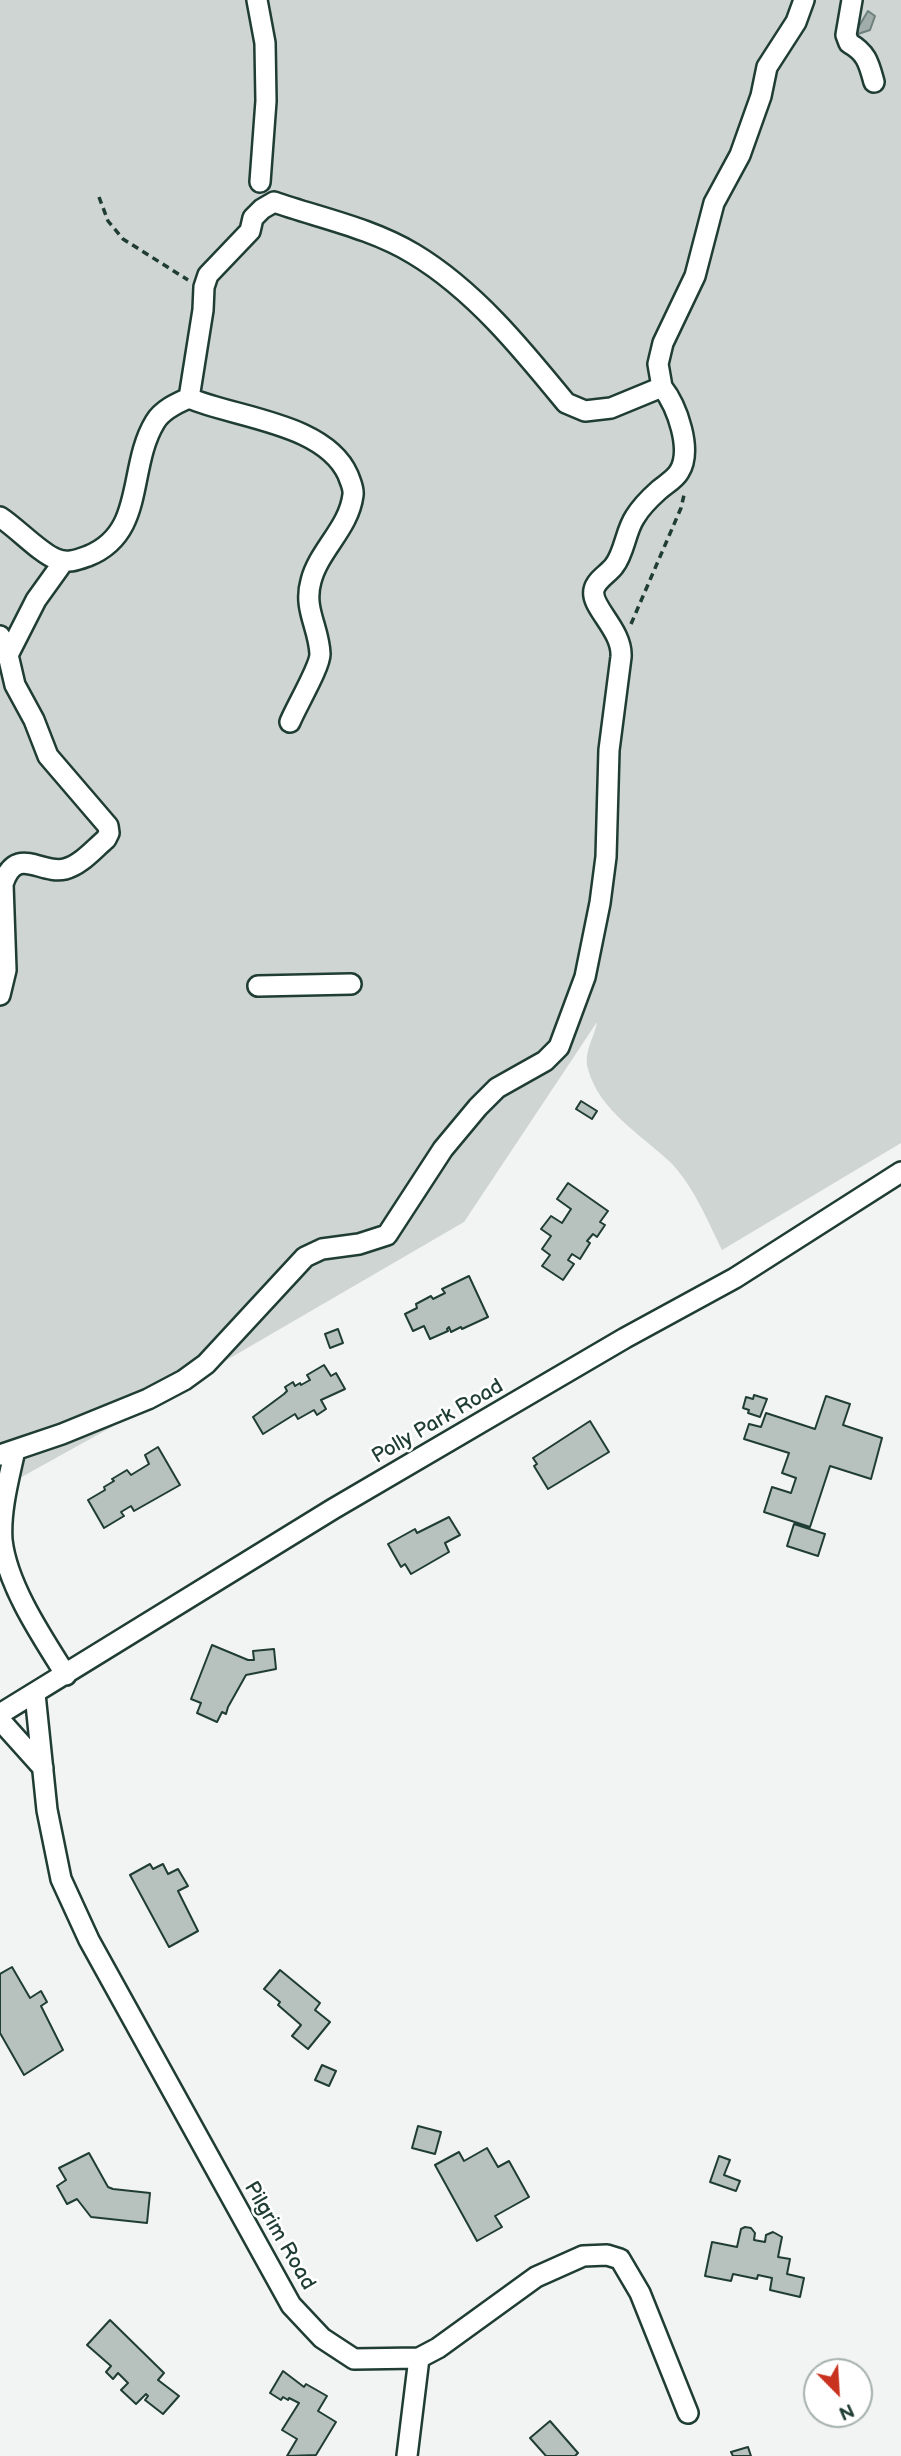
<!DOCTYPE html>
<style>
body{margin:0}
#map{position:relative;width:901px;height:2456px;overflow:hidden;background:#f2f3f3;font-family:"Balsamiq Sans",sans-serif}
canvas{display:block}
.north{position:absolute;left:803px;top:2358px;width:70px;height:70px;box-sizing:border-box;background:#fff;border:2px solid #a5b1ae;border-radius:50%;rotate:156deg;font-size:19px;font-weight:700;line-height:28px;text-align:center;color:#1f3d34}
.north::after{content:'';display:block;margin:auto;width:24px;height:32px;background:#c8321e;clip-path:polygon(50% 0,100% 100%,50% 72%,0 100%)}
</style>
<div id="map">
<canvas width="901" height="2456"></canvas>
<div class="north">N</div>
</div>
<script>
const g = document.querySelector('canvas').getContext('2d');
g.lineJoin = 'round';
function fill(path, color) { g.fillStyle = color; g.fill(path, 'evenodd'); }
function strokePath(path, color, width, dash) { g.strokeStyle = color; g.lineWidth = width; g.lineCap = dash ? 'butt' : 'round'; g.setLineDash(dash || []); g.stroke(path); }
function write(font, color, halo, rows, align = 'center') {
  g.font = font + ' "Balsamiq Sans",sans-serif'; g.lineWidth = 5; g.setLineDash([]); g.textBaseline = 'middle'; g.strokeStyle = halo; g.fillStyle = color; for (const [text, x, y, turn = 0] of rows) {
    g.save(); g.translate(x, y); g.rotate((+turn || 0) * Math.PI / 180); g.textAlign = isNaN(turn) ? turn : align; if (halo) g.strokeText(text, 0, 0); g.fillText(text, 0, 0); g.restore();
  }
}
fill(new Path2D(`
 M0 0H901V1143L722 1250C708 1221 692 1183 669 1161 640 1134 599 1110 588 1069 583 1053 595 1036 597 1022L464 1222 108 1429 0 1489Z`), '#ced5d3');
const water = new Path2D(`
 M868 11 875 16 870 30 858 34 856 31Z`);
fill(water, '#a1adaa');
strokePath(water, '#6d807b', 2);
const building = new Path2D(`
 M581 1101 597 1111 592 1119 576 1109Z
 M568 1183 608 1211 600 1222 605 1225 597 1237 593 1234 587 1241 590 1243 580 1259 572 1254 568 1260 574 1264 563 1280 542 1266 550 1255 542 1249 551 1236 541 1229 551 1216 562 1223 571 1209 557 1199Z
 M469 1276 488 1317 462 1329 461 1327 451 1332 449 1327 447 1329 448 1331 430 1339 424 1326 413 1331 405 1314 417 1308 416 1304 431 1296 433 1299 445 1293 442 1289Z
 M338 1329 343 1343 330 1348 325 1334Z
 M324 1365 331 1376 336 1373 345 1389 321 1400 326 1409 317 1415 314 1410 298 1419 295 1414 263 1434 253 1417 284 1394 287 1391 285 1387 293 1382 295 1386 300 1383 301 1385 310 1380 307 1375Z
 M754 1395 767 1399 760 1417 748 1413 749 1410 743 1408 746 1397 753 1399Z
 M826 1396 850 1404 843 1425 882 1438 871 1479 830 1466 810 1527 764 1512 772 1487 791 1493 796 1478 782 1473 789 1453 744 1439 749 1424 761 1427 766 1413 815 1429Z
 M590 1421 609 1452 548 1489 534 1466 537 1464 533 1458Z
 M158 1447 180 1485 134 1511 131 1506 121 1512 124 1516 104 1528 88 1500 105 1490 104 1487 114 1481 112 1479 127 1470 131 1475 149 1464 145 1455Z
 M449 1517 460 1535 445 1543 449 1552 411 1574 405 1564 401 1567 388 1544 415 1529 417 1533Z
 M794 1524 825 1534 818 1556 787 1546Z
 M212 1645 248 1660H254L253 1651 274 1649 276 1669 246 1675 228 1707 226 1714 222 1712 217 1722 197 1713 201 1703 191 1699Z
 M150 1864 153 1869 163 1864 168 1874 178 1869 188 1886 178 1891 198 1931 169 1947 130 1875Z
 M12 1967 30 1998 41 1991 47 2002 41 2006 63 2050 24 2075 0 2033V1974Z
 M280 1970 320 2003 315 2010 330 2022 308 2049 292 2036 301 2025 278 2005 280 2002 264 1989Z
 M322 2065 336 2071 329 2086 315 2080Z
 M418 2126 441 2132 435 2154 412 2148Z
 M487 2148 498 2167 509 2161 529 2197 495 2216 502 2227 477 2241 435 2165 459 2152 464 2161Z
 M89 2153 108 2187 113 2189 150 2193 147 2223 91 2217 77 2199 67 2204 57 2186 66 2180 59 2168Z
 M719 2156 730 2160 724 2175 740 2181 736 2191 710 2182Z
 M745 2227 751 2228 755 2233 754 2240 765 2242 766 2235 773 2232 782 2237 778 2257 790 2259 787 2274 804 2278 800 2297 770 2290 772 2278 758 2275 757 2279 733 2274 731 2281 705 2276 712 2242 737 2247 741 2229Z
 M110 2320 164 2373 158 2380 179 2396 163 2414 145 2400 148 2396 146 2394 136 2404 121 2390 128 2383 118 2373 113 2379 106 2372 111 2366 87 2345Z
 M283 2371 304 2387 306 2384 327 2396 318 2411 336 2422 316 2455 287 2456 297 2439 282 2430 299 2403 289 2398 288 2400 283 2397 281 2400 270 2393Z
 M550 2421 578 2453 575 2456H546L530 2438Z
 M748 2447 751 2456H733L731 2452Z`);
fill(building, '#b7c1bd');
strokePath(building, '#1f3d34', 2);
const minor = new Path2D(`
 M257 0 265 43 266 101 260 182
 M852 0 846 35 849 43C867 53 869 64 874 82
 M662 387 658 364 663 343 695 276 714 203 740 155 761 96 767 67 796 22 804 0
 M189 398C236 418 325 423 348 475 350 481 354 488 353 495 349 528 319 550 311 581 303 609 319 627 320 654 320 667 296 707 290 722
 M0 517C17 528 40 553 56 559 67 564 77 560 88 556 146 533 127 468 155 422 162 410 177 403 189 398L203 310 204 287 208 275 250 231 253 218 262 209 274 202C320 218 371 228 414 254 474 290 522 349 566 403L585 411 611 408 662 387C677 406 693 450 679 472 675 479 666 484 659 490 650 498 641 507 635 517 625 532 625 552 614 566 608 574 596 580 594 590 590 607 623 630 621 657L609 750 606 857 600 903 585 977 559 1047 545 1061 497 1088 478 1107 443 1149 387 1235 359 1244 322 1249 305 1257 206 1364 184 1380 148 1399 62 1434 0 1455
 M0 636 8 655 15 685 34 720 48 756 108 826 109 833 106 839C94 849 81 865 65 869 41 875 16 844 3 884L6 970 0 995
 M8 655 36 600 64 561
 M258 986 351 984
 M15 1450C9 1478 0 1510 2 1540 7 1585 42 1637 66 1675
 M35 1694 47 1810 61 1879 89 1940 291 2305 322 2338 354 2359 419 2358 438 2348 536 2277 583 2256 607 2255 620 2259 640 2293 688 2413
 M0 1714 333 1509 625 1338 735 1278 901 1172
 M0 1720 43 1768
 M407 2456 419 2358`);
strokePath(minor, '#1f3d34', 24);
strokePath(new Path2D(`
 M99 197 108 221 123 239 188 280
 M631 624 681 508 684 495`), '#1f3d34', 3.5, [7, 5]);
strokePath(minor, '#fff', 19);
write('21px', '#1f3d34', '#fff', [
 ["Polly Park Road",438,1422,-30],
 ["Pilgrim Road",279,2236,60]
]);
</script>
